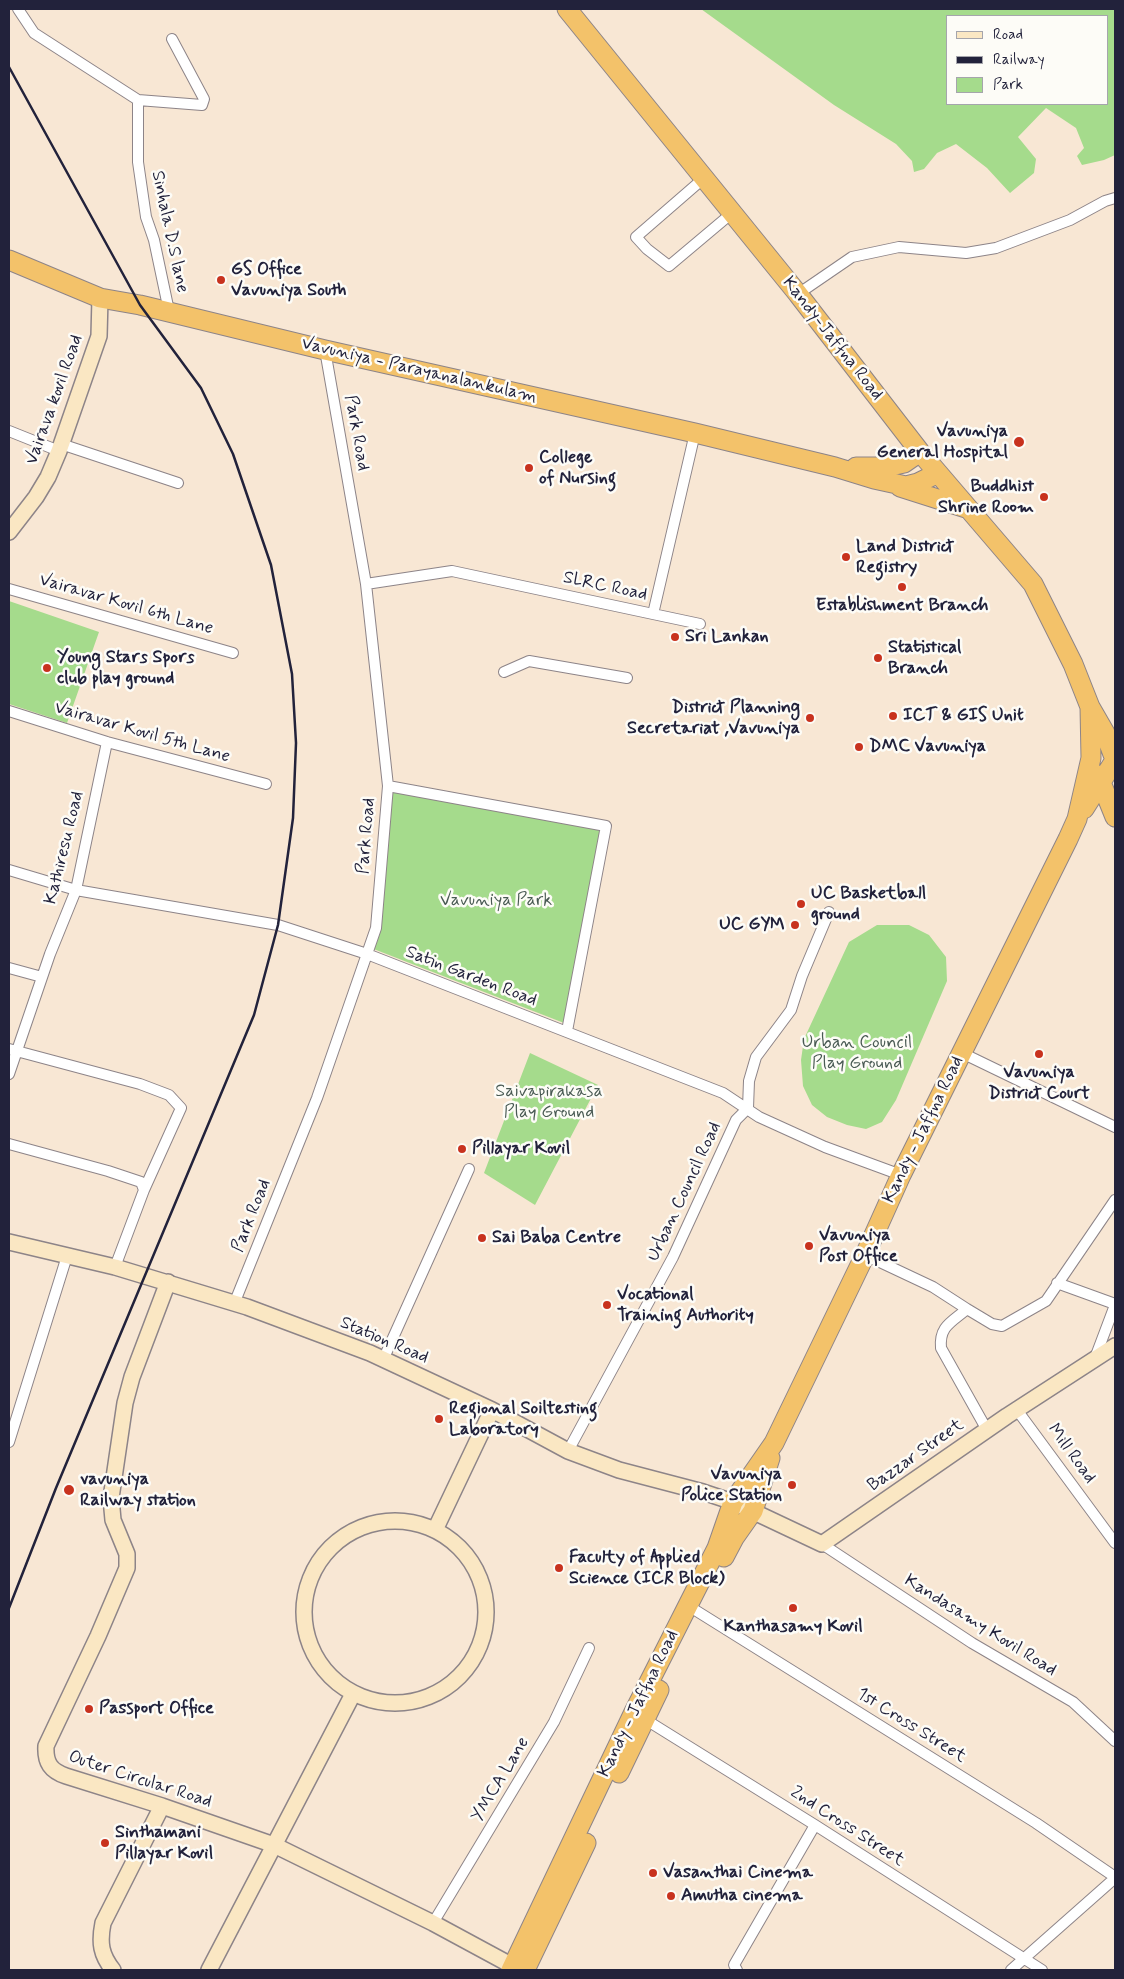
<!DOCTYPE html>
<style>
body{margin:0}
#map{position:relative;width:1124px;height:1979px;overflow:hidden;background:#f8e7d4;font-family:Mynerve,sans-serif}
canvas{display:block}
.frame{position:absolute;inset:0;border:10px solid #22223b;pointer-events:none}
.legend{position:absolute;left:946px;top:15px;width:162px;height:90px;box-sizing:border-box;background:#fdfcf7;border:1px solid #a5a5ac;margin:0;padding:6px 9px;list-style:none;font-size:15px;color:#22223b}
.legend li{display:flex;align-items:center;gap:10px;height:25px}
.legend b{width:25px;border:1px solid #a5a5ac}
</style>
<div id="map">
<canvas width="1124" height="1979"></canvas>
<div class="frame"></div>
<ul class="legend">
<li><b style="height:6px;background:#fae7c3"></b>Road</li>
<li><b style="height:6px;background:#22223b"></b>Railway</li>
<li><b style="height:14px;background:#a5db8c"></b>Park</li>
</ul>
</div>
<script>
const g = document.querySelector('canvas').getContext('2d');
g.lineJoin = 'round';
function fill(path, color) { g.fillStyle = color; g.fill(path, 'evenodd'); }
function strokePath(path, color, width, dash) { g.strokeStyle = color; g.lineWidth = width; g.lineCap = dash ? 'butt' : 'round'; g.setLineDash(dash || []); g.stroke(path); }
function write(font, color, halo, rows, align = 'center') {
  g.font = font + ' Mynerve,sans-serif'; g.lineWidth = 5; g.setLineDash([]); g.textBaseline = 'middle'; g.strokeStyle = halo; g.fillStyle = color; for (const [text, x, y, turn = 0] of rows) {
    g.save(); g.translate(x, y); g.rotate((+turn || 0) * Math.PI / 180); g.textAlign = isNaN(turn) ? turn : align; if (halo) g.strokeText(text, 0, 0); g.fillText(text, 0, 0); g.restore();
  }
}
fill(new Path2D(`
 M701 9H1115V155L1104 160 1082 165 1077 156 1084 148 1076 128 1046 108 1018 137 1036 159 1034 173 1010 193 987 168 956 144 937 153 924 169 914 172 912 161 896 144 834 105ZM948 16H1108V104H948Z
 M9 601 99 632 67 723 9 704Z
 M390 791 600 830 564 1023 371 948Z
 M877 925H909L929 935 946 957 947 981 896 1100 882 1122 866 1129 847 1125 827 1117 812 1105 803 1086 801 1060 804 1039 849 942Z
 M530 1053 598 1085 535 1205 484 1173Z`), '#a5db8c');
const street = new Path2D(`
 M18 9 34 33 138 100V162L146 217 154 240 169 311
 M138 100 202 105 204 99 172 39
 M704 178 636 237 647 249 669 266 732 213
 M798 294 852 257 899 247 966 253 996 248 1070 220 1105 201 1115 198
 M9 431 59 451
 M61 444 178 483
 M366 584 452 571 653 614 695 433
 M9 589 233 653
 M653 614 700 624
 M504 672 529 661 627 678
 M9 711 107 742 266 784
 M388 786 606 826 567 1031
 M9 870 76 890 278 925 367 954 723 1093 759 1117 825 1147 901 1175
 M9 968 42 977
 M9 1049 140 1084 169 1095 181 1108 144 1190
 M962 1053 1115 1127
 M9 1074 50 954 76 890 107 742
 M9 1144 108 1171 141 1182 144 1190 115 1267
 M865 1255 933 1287 967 1309 992 1324 1002 1326 1046 1301 1115 1200
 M1057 1283 1115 1304
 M234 1304 317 1098 376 928 388 786 366 584 325 350
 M967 1309C952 1322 939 1326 941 1348L987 1430
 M1095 1358 1115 1305
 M383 1360 469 1169
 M1017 1410 1115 1543
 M9 1442 67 1256
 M568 1451 673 1257 736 1120 748 1108 749 1081 756 1057 791 1010 802 976 829 912
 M822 1544 972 1643 1073 1702 1115 1741
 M687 1605 1036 1823 1115 1877
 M643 1718 815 1825 1042 1970
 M433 1923 554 1722 589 1648
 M737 1970 734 1965 815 1825
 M1011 1970 1115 1878`);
const secondary = new Path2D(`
 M9 532 36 497 48 477 59 451 99 336 100 298
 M9 1242 115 1267 247 1307 370 1353 492 1410 568 1451 619 1470 703 1492 733 1502 822 1544 1007 1416 1115 1346
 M168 1282 132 1377 125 1403 111 1498 113 1520 127 1554V1568L98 1636 46 1746C45 1763 51 1771 66 1776L162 1806 274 1845 433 1923 520 1970
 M304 1612a91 91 0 1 1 182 0a91 91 0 1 1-182 0Z
 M435 1530 492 1410
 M113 1970C101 1955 99 1943 103 1923L162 1806
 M209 1970 353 1694`);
const highway = new Path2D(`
 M567 9 798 294 920 452 1033 584 1073 664 1090 707 1105 733 1114 757 1115 766
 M9 260 100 298 140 305 325 350 695 433 835 467 874 479 906 486 918 483 938 473
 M856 467H886L904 463 920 452
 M900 487 969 509
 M1098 775 1115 817
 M1084 809 1115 760
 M724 1557 734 1538 753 1511 770 1458
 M619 1773 659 1690
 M511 1970 634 1712 717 1548 733 1502 774 1443 865 1255 901 1175 1068 839 1077 819 1091 758 1090 707
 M525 1970 586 1843`);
strokePath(street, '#8d8488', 12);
strokePath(secondary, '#8d8488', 18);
strokePath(highway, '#8d8488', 21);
strokePath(street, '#fff', 10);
strokePath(secondary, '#fae7c3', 15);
strokePath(highway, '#f3c26a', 19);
strokePath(new Path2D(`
 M9 67 140 305 201 388 233 454 271 565 292 674 296 743 293 818 278 925 254 1015 56 1488 9 1608`), '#22223b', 2.5);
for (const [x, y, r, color] of [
 [221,280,5,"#c8321e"],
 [1019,442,6,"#c8321e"],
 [529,468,5,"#c8321e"],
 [1044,497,5,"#c8321e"],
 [846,557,5,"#c8321e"],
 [902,587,5,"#c8321e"],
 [675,637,5,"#c8321e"],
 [878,658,5,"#c8321e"],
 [47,668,5,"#c8321e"],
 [893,716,5,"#c8321e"],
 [810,718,5,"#c8321e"],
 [859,747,5,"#c8321e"],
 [801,904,5,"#c8321e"],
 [795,925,5,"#c8321e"],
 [1039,1054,5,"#c8321e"],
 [462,1149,5,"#c8321e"],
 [482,1238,5,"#c8321e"],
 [809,1246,5,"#c8321e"],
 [607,1305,5,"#c8321e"],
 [439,1419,5,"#c8321e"],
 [792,1485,5,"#c8321e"],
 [69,1490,6,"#c8321e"],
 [559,1568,5,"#c8321e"],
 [793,1608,5,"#c8321e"],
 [89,1709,5,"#c8321e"],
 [105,1843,5,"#c8321e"],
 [653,1873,5,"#c8321e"],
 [671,1896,5,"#c8321e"]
]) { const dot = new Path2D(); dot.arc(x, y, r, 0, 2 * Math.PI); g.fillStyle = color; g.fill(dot); strokePath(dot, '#fdfcf7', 2); }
write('18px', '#22223b', '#fdfcf7', [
 ["Sinhala D.S lane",169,232,78],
 ["Kandy-Jaffna Road",832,339,52],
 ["Vavuniya - Parayanalankulam",419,371,13],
 ["Vairava kovil Road",55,400,-70],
 ["Park Road",356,433,80],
 ["SLRC Road",605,587,12],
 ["Vairavar Kovil 6th Lane",126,605,16],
 ["Vairavar Kovil 5th Lane",142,733,16],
 ["Park Road",367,836,-85],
 ["Kathiresu Road",65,848,-76],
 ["Satin Garden Road",471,977,21],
 ["Kandy - Jaffna Road",924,1130,-64],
 ["Urban Council Road",685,1192,-65],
 ["Park Road",252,1216,-68],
 ["Station Road",384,1341,23],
 ["Mill Road",1071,1454,54],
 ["Bazzar Street",916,1456,-35],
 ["Kandasamy Kovil Road",980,1626,32],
 ["Kandy - Jaffna Road",639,1704,-64],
 ["1st Cross Street",911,1726,32],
 ["Outer Circular Road",140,1780,18],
 ["YMCA Lane",501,1780,-59],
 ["2nd Cross Street",847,1827,33]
]);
write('bold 18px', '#22223b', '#fdfcf7', [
 ["GS Office",231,270],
 ["Vavuniya South",231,291],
 ["Vavuniya",1008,432,"right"],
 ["General Hospital",1008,453,"right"],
 ["College",539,458],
 ["of Nursing",539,479],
 ["Buddhist",1034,487,"right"],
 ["Shrine Room",1034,508,"right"],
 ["Land District",856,547],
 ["Registry",856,568],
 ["Establishment Branch",902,606,"center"],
 ["Sri Lankan",685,637],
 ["Statistical",888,648],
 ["Branch",888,669],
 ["Young Stars Spors",57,658],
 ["club play ground",57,679],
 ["District Planning",800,708,"right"],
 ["Secretariat ,Vavuniya",800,729,"right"],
 ["ICT & GIS Unit",903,716],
 ["DMC Vavuniya",869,747],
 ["UC Basketball",811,894],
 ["ground",811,915],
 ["UC GYM",785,925,"right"],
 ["Vavuniya",1039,1073,"center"],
 ["District Court",1039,1094,"center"],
 ["Pillayar Kovil",472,1149],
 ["Vavuniya",819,1236],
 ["Post Office",819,1257],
 ["Sai Baba Centre",492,1238],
 ["Vocational",617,1295],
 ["Training Authority",617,1316],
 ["Regional Soiltesting",449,1409],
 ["Laboratory",449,1430],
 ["Vavuniya",782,1475,"right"],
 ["Police Station",782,1496,"right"],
 ["vavuniya",80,1480],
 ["Railway station",80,1501],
 ["Faculty of Applied",569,1558],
 ["Science (ICR Block)",569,1579],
 ["Kanthasamy Kovil",793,1627,"center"],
 ["Passport Office",99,1709],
 ["Sinthamani",115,1833],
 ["Pillayar Kovil",115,1854],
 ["Vasanthai Cinema",663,1873],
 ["Amutha cinema",681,1896]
], 'left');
write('18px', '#495a53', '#fdfcf7', [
 ["Vavuniya Park",496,901],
 ["Urban Council",857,1043],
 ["Play Ground",857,1064],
 ["Saivapirakasa",549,1092],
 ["Play Ground",549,1113]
]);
</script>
